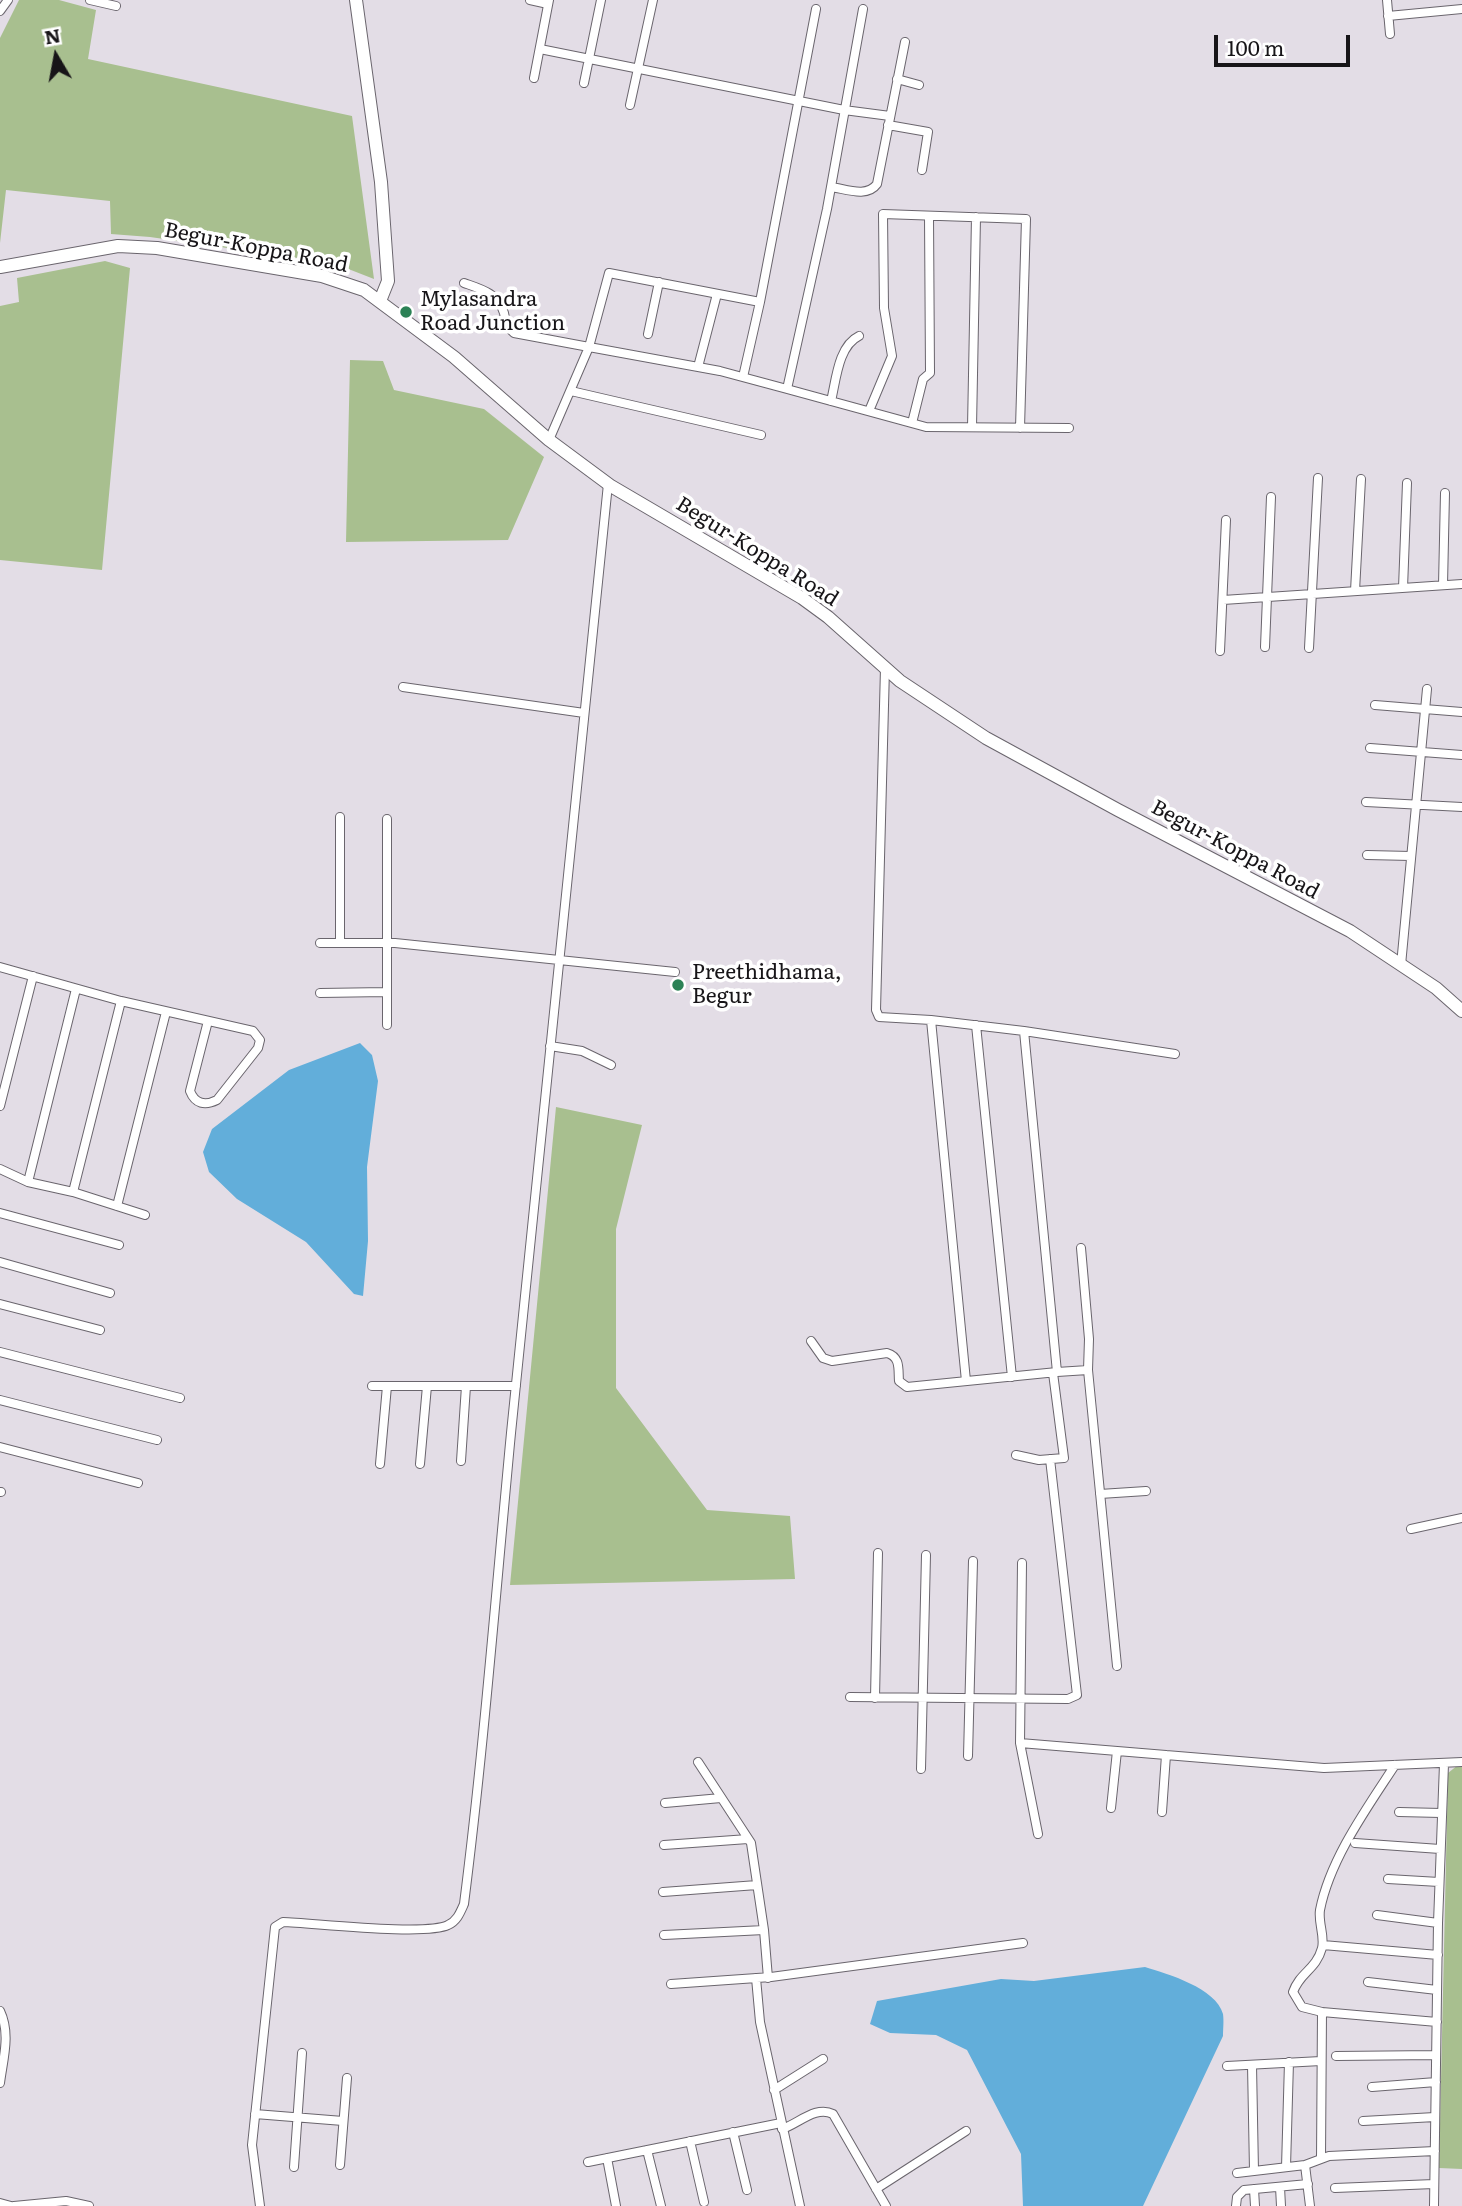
<!DOCTYPE html>
<style>
body{margin:0}
#map{position:relative;width:1462px;height:2206px;overflow:hidden;background:#e3dde6;font-family:Literata,serif}
canvas{display:block}
.north{position:absolute;left:21px;top:21px;width:70px;height:70px;-webkit-text-stroke:5px #fff;paint-order:stroke;rotate:350deg;font-size:19px;font-weight:700;line-height:28px;text-align:center;color:#171518}
.north::after{content:'';display:block;margin:auto;width:24px;height:32px;background:#171518;clip-path:polygon(50% 0,100% 100%,50% 72%,0 100%)}
.scale{position:absolute;left:1214px;top:35px;width:136px;height:32px;box-sizing:border-box;border:4px solid #171518;border-top:0;padding-left:9px;font-size:21px;line-height:24px;white-space:nowrap;color:#171518;-webkit-text-stroke:5px #fff;paint-order:stroke}
</style>
<div id="map">
<canvas width="1462" height="2206"></canvas>
<div class="north">N</div>
<div class="scale">100 m</div>
</div>
<script>
const g = document.querySelector('canvas').getContext('2d');
g.lineJoin = 'round';
function fill(path, color) { g.fillStyle = color; g.fill(path, 'evenodd'); }
function strokePath(path, color, width, dash) { g.strokeStyle = color; g.lineWidth = width; g.lineCap = dash ? 'butt' : 'round'; g.setLineDash(dash || []); g.stroke(path); }
function write(font, color, halo, rows, align = 'center') {
  g.font = font + ' Literata,serif'; g.lineWidth = 7; g.setLineDash([]); g.textBaseline = 'middle'; g.strokeStyle = halo; g.fillStyle = color; for (const [text, x, y, turn = 0] of rows) {
    g.save(); g.translate(x, y); g.rotate((+turn || 0) * Math.PI / 180); g.textAlign = isNaN(turn) ? turn : align; if (halo) g.strokeText(text, 0, 0); g.fillText(text, 0, 0); g.restore();
  }
}
fill(new Path2D(`
 M19 0H59L96 10 88 59 352 116 374 279 333 263 150 237 111 234 110 201 6 190 0 243V38Z
 M105 261 130 268 102 570 0 560V306L19 302 17 278Z
 M350 360 383 361 394 390 484 409 544 457 508 540 346 542Z
 M556 1107 642 1125 616 1229V1388L707 1510 790 1516 795 1579 510 1585Z
 M1458 1765H1462V2169L1439 2168 1448 1773Z`), '#a8bf8f');
fill(new Path2D(`
 M360 1043 372 1055 378 1081 367 1167 368 1241 363 1296 354 1294 306 1242 237 1199 209 1172 203 1152 212 1129 289 1070Z
 M1145 1967C1168 1974 1216 1988 1223 2014 1224 2021 1223 2030 1223 2036L1143 2206H1023L1021 2154 967 2050 936 2035 890 2033 870 2024 877 2001 1001 1979 1034 1981Z`), '#62aeda');
const street = new Path2D(`
 M90 0 116 6
 M530 0 548 4
 M1387 0 1390 34
 M0 11 8 0
 M1388 16 1462 9
 M540 49 844 110 890 116
 M534 78 549 0
 M897 79 919 85
 M584 83 601 0
 M630 105 653 0
 M888 125 928 132 922 170
 M831 187C846 189 867 198 877 184L905 42
 M464 283C481 289 498 293 504 313 506 323 506 326 514 333L589 347 609 273 760 302 743 377
 M760 302 816 9
 M648 334 659 282
 M698 367 717 294
 M787 389 926 427 1069 428
 M571 391 761 435
 M831 401C836 381 838 346 859 336
 M869 411 892 356 884 308 883 214 1026 219 1020 428
 M912 423 923 379 930 373 929 216
 M972 427 976 217
 M549 440 589 347 720 371 787 389 827 209 863 9
 M1443 585 1445 493
 M1403 588 1407 483
 M1355 591 1361 479
 M1223 600 1462 584
 M1265 647 1271 497
 M1309 648 1318 478
 M1220 651 1226 520
 M885 668 876 1010 879 1017 931 1020 1024 1031 1175 1054
 M403 687 584 713
 M1375 705 1462 712
 M1370 748 1462 755
 M1366 802 1462 807
 M1367 855 1411 856
 M320 943H395L675 972
 M340 943V817
 M1401 965 1427 689
 M0 967 121 1001 253 1031 260 1040 258 1048 217 1100C205 1106 195 1104 190 1091L208 1021
 M320 993 386 992
 M931 1020 966 1381
 M387 1025V819
 M976 1025 1012 1377
 M550 1046 582 1051 611 1065
 M0 1106 33 976
 M0 1169 28 1182 73 1192 145 1215
 M28 1182 76 989
 M73 1192 121 1001
 M117 1206 166 1012
 M0 1213 119 1245
 M0 1262 110 1293
 M0 1304 100 1330
 M811 1341 823 1358 832 1361 887 1353C901 1357 898 1370 899 1381L907 1387 1057 1372 1024 1031
 M0 1352 180 1398
 M1088 1370 1117 1666
 M1057 1372 1088 1370 1089 1339 1081 1248
 M372 1386H516
 M0 1400 157 1440
 M0 1447 138 1483
 M1016 1455 1039 1460 1064 1458 1053 1373
 M461 1461 466 1386
 M380 1464 387 1386
 M420 1464 427 1386
 M0 1492H1
 M1100 1494 1146 1491
 M1411 1529 1462 1518
 M1022 1563 1020 1743 1038 1834
 M850 1697 1068 1699 1077 1695 1050 1459
 M875 1698 878 1553
 M1020 1743 1324 1768 1462 1762
 M968 1756 973 1561
 M698 1762 751 1843 764 1930 768 1978
 M921 1769 926 1555
 M665 1803 721 1798
 M1111 1808 1117 1751
 M1162 1812 1166 1755
 M1399 1812 1441 1813
 M1355 1843 1440 1849
 M664 1845 748 1839
 M1388 1879 1439 1882
 M663 1892 757 1885
 M1377 1915 1438 1923
 M664 1935 764 1930
 M1323 1945 1438 1955
 M756 1978 760 2022 800 2206
 M1368 1982 1437 1990
 M671 1984 771 1977 1023 1943
 M0 2011C11 2034 3 2059 0 2083
 M1322 2012 1437 2022
 M1336 2056 1436 2055
 M1252 2065 1254 2171
 M1227 2066 1321 2061
 M1372 2087 1436 2082
 M774 2090 823 2059
 M255 2114 343 2121
 M1363 2121 1435 2117
 M782 2129C798 2124 816 2105 833 2114L886 2206
 M733 2132 747 2190
 M690 2141 704 2202
 M647 2150 661 2206
 M607 2158 616 2206
 M1321 2158 1322 2012 1302 2007 1293 1992C1300 1972 1316 1970 1322 1948 1325 1936 1318 1923 1320 1910 1330 1859 1367 1808 1395 1765
 M588 2162 781 2123
 M340 2165 347 2078
 M1305 2165 1310 2206
 M294 2167 302 2053
 M1286 2167 1289 2062
 M1237 2173 1305 2165 1329 2156 1435 2151
 M1280 2187 1281 2206
 M1335 2188 1434 2184
 M876 2189 966 2131
 M1254 2189 1255 2206
 M0 2203 11 2206
 M14 2206 66 2201 89 2206
 M260 2206 252 2145 275 1927 283 1922C314 1923 426 1936 448 1925 457 1921 460 1913 464 1904 484 1747 496 1590 511 1433 542 1116 575 800 608 484
 M1236 2206 1237 2197 1244 2190 1308 2184
 M1434 2206 1438 1923 1444 1764`);
const secondary = new Path2D(`
 M356 0 381 182 388 281 380 301
 M0 267 118 246 157 248 322 276 364 290 454 357 549 440 611 486 802 598 828 617 900 681 986 738 1118 810 1350 931 1436 988 1462 1011`);
strokePath(street, '#6a656d', 10);
strokePath(secondary, '#6a656d', 14);
strokePath(street, '#fff', 8);
strokePath(secondary, '#fff', 12);
for (const [x, y, r, color] of [
 [406,312,7,"#2c8256"],
 [678,985,7,"#2c8256"]
]) { const dot = new Path2D(); dot.arc(x, y, r, 0, 2 * Math.PI); g.fillStyle = color; g.fill(dot); strokePath(dot, '#fff', 2.5); }
write('21px', '#171518', '#fff', [
 ["Begur-Koppa Road",256,248,11],
 ["Begur-Koppa Road",757,552,32],
 ["Begur-Koppa Road",1235,850,28]
]);
write('21px', '#171518', '#fff', [
 ["Mylasandra",420,300],
 ["Road Junction",420,324],
 ["Preethidhama,",692,973],
 ["Begur",692,997]
], 'left');
</script>
